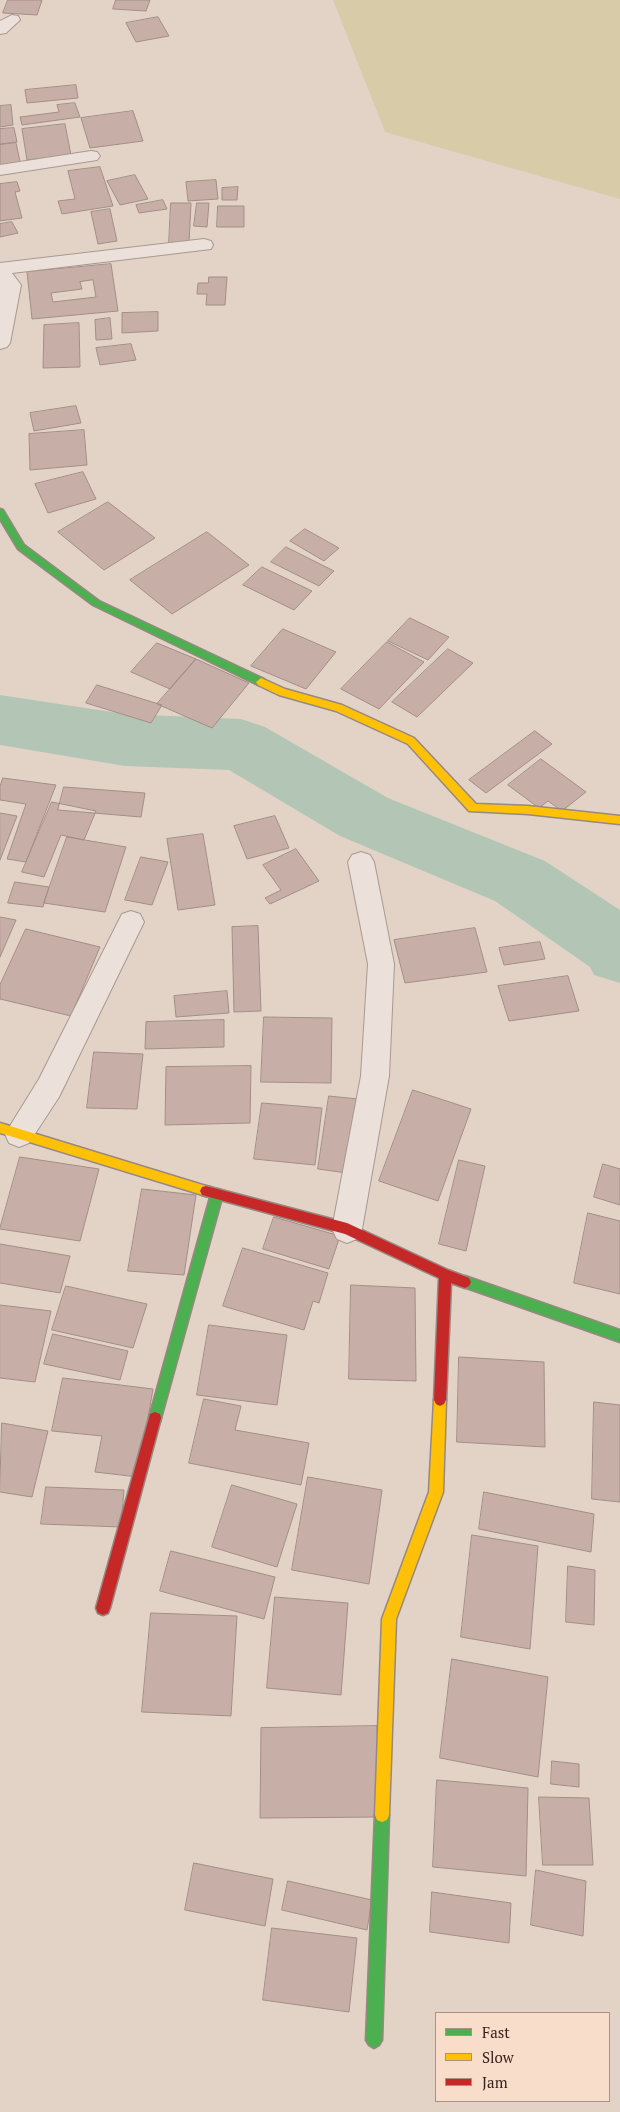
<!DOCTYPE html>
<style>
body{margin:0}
#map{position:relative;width:620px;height:2112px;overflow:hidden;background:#e3d3c7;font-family:"PT Serif",serif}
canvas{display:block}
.legend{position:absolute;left:435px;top:2012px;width:175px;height:90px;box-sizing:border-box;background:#f7ddca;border:1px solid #aa9184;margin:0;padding:6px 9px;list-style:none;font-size:15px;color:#361f1a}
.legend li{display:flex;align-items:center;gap:10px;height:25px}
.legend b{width:25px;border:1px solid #aa9184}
</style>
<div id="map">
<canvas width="620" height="2112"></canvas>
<ul class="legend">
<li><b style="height:6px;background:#4caf50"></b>Fast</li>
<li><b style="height:6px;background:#ffc107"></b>Slow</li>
<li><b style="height:6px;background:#c62828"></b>Jam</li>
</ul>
</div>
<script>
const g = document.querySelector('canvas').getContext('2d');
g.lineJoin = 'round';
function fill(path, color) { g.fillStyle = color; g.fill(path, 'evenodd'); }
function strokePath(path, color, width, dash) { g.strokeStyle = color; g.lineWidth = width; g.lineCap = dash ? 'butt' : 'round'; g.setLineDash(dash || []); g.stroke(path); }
fill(new Path2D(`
 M333 0H620V199L385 132Z`), '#d7cba8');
fill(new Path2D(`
 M0 695 125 714 241 719 265 727 388 798 545 861 620 910V983L594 975 590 967 495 901 340 836 229 770 125 766 0 745Z`), '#b3c6b5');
const building = new Path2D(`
 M8 0H42L37 15 3 13Z
 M116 0H150L146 11 113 9Z
 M158 17 169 36 136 42 126 23Z
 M76 85 78 98 27 103 25 90Z
 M75 103 80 117 22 125 20 117 59 112 57 105Z
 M11 105 13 125 0 127V106Z
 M133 111 143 141 90 148 81 118Z
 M65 124 71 155 27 160 22 129Z
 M14 128 17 142 0 144V129Z
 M16 143 21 166 0 168V145Z
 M100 167 113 206 62 214 58 201 75 199 68 171Z
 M135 175 148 199 120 205 107 181Z
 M216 180 218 199 188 201 186 182Z
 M17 182 20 191 15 192 22 218 0 221V184Z
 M238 187 237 200H222V188Z
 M163 200 167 209 139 213 136 205Z
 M171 203H191L189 244H169Z
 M197 203H209L207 227 194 226Z
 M218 206H244V227H217Z
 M110 209 117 241 98 244 91 212Z
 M12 222 18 233 0 237V224Z
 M111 264 118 311 32 319 27 272ZM93 280 96 297 53 302 51 293 82 289 80 282Z
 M209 277H227L225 305H206L207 294H197L198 283H208Z
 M158 312V331L122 333V313Z
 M110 318 112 339 96 340 95 320Z
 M79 323 80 367 43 368 44 325Z
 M131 344 136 360 100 365 96 348Z
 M76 406 81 423 34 431 30 413Z
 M84 430 87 465 30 470 29 434Z
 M83 472 96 499 48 513 35 484Z
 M108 502 155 538 104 570 58 532Z
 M305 529 339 548 324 561 290 541Z
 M207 532 249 565 172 614 130 580Z
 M286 547 334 571 319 586 271 562Z
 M262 567 312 591 294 610 243 585Z
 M410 618 449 637 428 660 388 641Z
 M283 629 336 652 306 689 251 666Z
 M387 642 424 662 379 709 341 689Z
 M157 643 196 659 170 689 131 672Z
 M448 649 473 663 417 717 392 702Z
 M196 659 249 683 212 728 157 704Z
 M97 685 162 705 151 723 86 703Z
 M535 731 552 744 486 793 469 780Z
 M541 759 586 792 562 811 548 801 539 808 508 785Z
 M3 778 56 785 26 862 7 859 26 804 0 800V787Z
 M64 787 145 793 141 817 58 810Z
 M52 802 96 811 84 840 61 835 44 877 22 872Z
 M0 813 17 816 0 860Z
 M275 816 289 848 247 859 234 826Z
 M203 834 215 905 178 910 167 839Z
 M67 837 126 847 105 912 44 903Z
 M296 849 319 881 270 904 265 898 281 890 263 865Z
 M141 857 168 862 152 905 125 900Z
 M15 882 49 887 43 907 8 903Z
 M0 917 16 920 0 957Z
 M258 926 261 1011 234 1012 232 927Z
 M475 928 487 972 405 983 394 940Z
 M26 929 100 947 71 1016 0 999V985Z
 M540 942 545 959 504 965 499 948Z
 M568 976 579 1011 509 1021 498 986Z
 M227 991 229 1013 176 1017 174 996Z
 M264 1017 332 1018 331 1083 261 1082Z
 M224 1020V1047L145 1049 146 1022Z
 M94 1052 143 1054 137 1109 87 1108Z
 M251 1066 250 1123 165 1125 166 1067Z
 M413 1090 471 1109 438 1201 379 1181Z
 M329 1096 358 1099 347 1173 318 1169Z
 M262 1103 322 1108 315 1165 254 1159Z
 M20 1157 99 1169 80 1241 0 1229Z
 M459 1160 485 1166 466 1251 439 1244Z
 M603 1164 620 1169V1205L594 1197Z
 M142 1189 196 1195 184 1275 128 1271Z
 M588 1213 620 1221V1294L574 1283Z
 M274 1217 340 1236 329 1269 263 1249Z
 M0 1244 70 1256 60 1293 0 1283Z
 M243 1248 328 1273 319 1303 313 1301 304 1330 223 1306Z
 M351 1285 415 1288 416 1381 349 1379Z
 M66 1286 147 1304 133 1348 52 1330Z
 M0 1305 51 1311 35 1382 0 1378Z
 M209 1325 287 1335 277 1405 197 1395Z
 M53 1334 128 1351 120 1380 44 1364Z
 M459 1357 544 1362 545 1447 457 1442Z
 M63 1378 153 1389 138 1477 95 1472 102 1436 52 1431Z
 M204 1399 241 1406 235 1430 309 1443 301 1485 189 1463Z
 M594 1402 620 1405V1502L592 1499Z
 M2 1423 48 1431 32 1497 0 1492Z
 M308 1477 382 1490 369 1584 292 1570Z
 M232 1485 297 1504 277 1567 212 1547Z
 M46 1487 124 1490 121 1527 41 1524Z
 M484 1492 594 1514 591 1552 479 1529Z
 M472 1535 538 1546 530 1649 461 1637Z
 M171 1551 275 1577 264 1619 160 1591Z
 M568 1566 595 1570 594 1625 566 1622Z
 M275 1597 348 1603 341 1695 267 1688Z
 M151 1613 237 1616 231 1716 142 1712Z
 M452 1659 548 1677 538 1777 440 1758Z
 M377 1726 380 1817 260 1818 261 1728Z
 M552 1761 579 1764V1787L551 1784Z
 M437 1780 528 1788 526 1876 433 1867Z
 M539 1797 589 1798 593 1865H543Z
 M194 1863 273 1879 265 1926 185 1910Z
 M536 1870 586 1881 583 1936 531 1925Z
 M288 1881 372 1900 367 1930 282 1910Z
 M432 1892 511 1903 509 1943 430 1932Z
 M272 1928 357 1938 349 2012 263 2000Z`);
fill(building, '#c7afa8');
strokePath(building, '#a38e87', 1);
const street = new Path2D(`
 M12 15 18 16 20 20 6 33 0 34V21Z
 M91 151 97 152 100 156 97 160 0 175V165Z
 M204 239 211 241 213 245 211 249 12 273 21 285 10 343 7 347 0 349V263Z
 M361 852 370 855 374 862 394 964 389 1076 362 1229 357 1239 347 1243 337 1239 332 1229 361 1076 368 964 348 862 352 855Z
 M131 911 140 914 144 922 59 1097 29 1143 19 1147 9 1143 5 1134 39 1079 122 914Z`);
const fast = new Path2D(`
 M0 509 3 510 24 545 99 601 264 679 266 682 264 685H258L93 605 18 549 0 519Z
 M217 1189 221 1190 223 1194 161 1418 160 1422 155 1424 150 1422 149 1418 211 1194 213 1190Z
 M465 1276 620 1330V1342L461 1286 459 1282 461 1278Z
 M382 1808 387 1810 389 1815 382 2040 379 2045 374 2048 369 2045 366 2040 375 1815 377 1810Z`);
const slow = new Path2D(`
 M261 678 285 689 342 705 414 738 476 804 528 806 620 816V824L528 814 469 811 408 744 336 711 279 695 258 685 256 682Z
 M0 1123 206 1186 210 1187 212 1191 210 1195 206 1196 0 1133Z
 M440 1394 444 1396 446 1400 443 1492 396 1619 389 1815 387 1820 382 1822 377 1820 375 1815 382 1619 429 1492 434 1400 436 1396Z`);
const jam = new Path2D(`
 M206 1186 347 1223 448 1270 469 1278 471 1282 469 1286 465 1288 451 1283 446 1400 444 1404 440 1406 436 1404 434 1400 439 1278 345 1234 202 1195 200 1191 202 1187Z
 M155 1412 160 1414 161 1418 110 1608 108 1613 103 1615 98 1613 96 1608 149 1418 150 1414Z`);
strokePath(street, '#a89991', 2);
strokePath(fast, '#978881', 3);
strokePath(slow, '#978881', 3);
strokePath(jam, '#978881', 3);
fill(street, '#ebe1da');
fill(fast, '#4caf50');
fill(slow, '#ffc107');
fill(jam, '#c62828');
</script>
